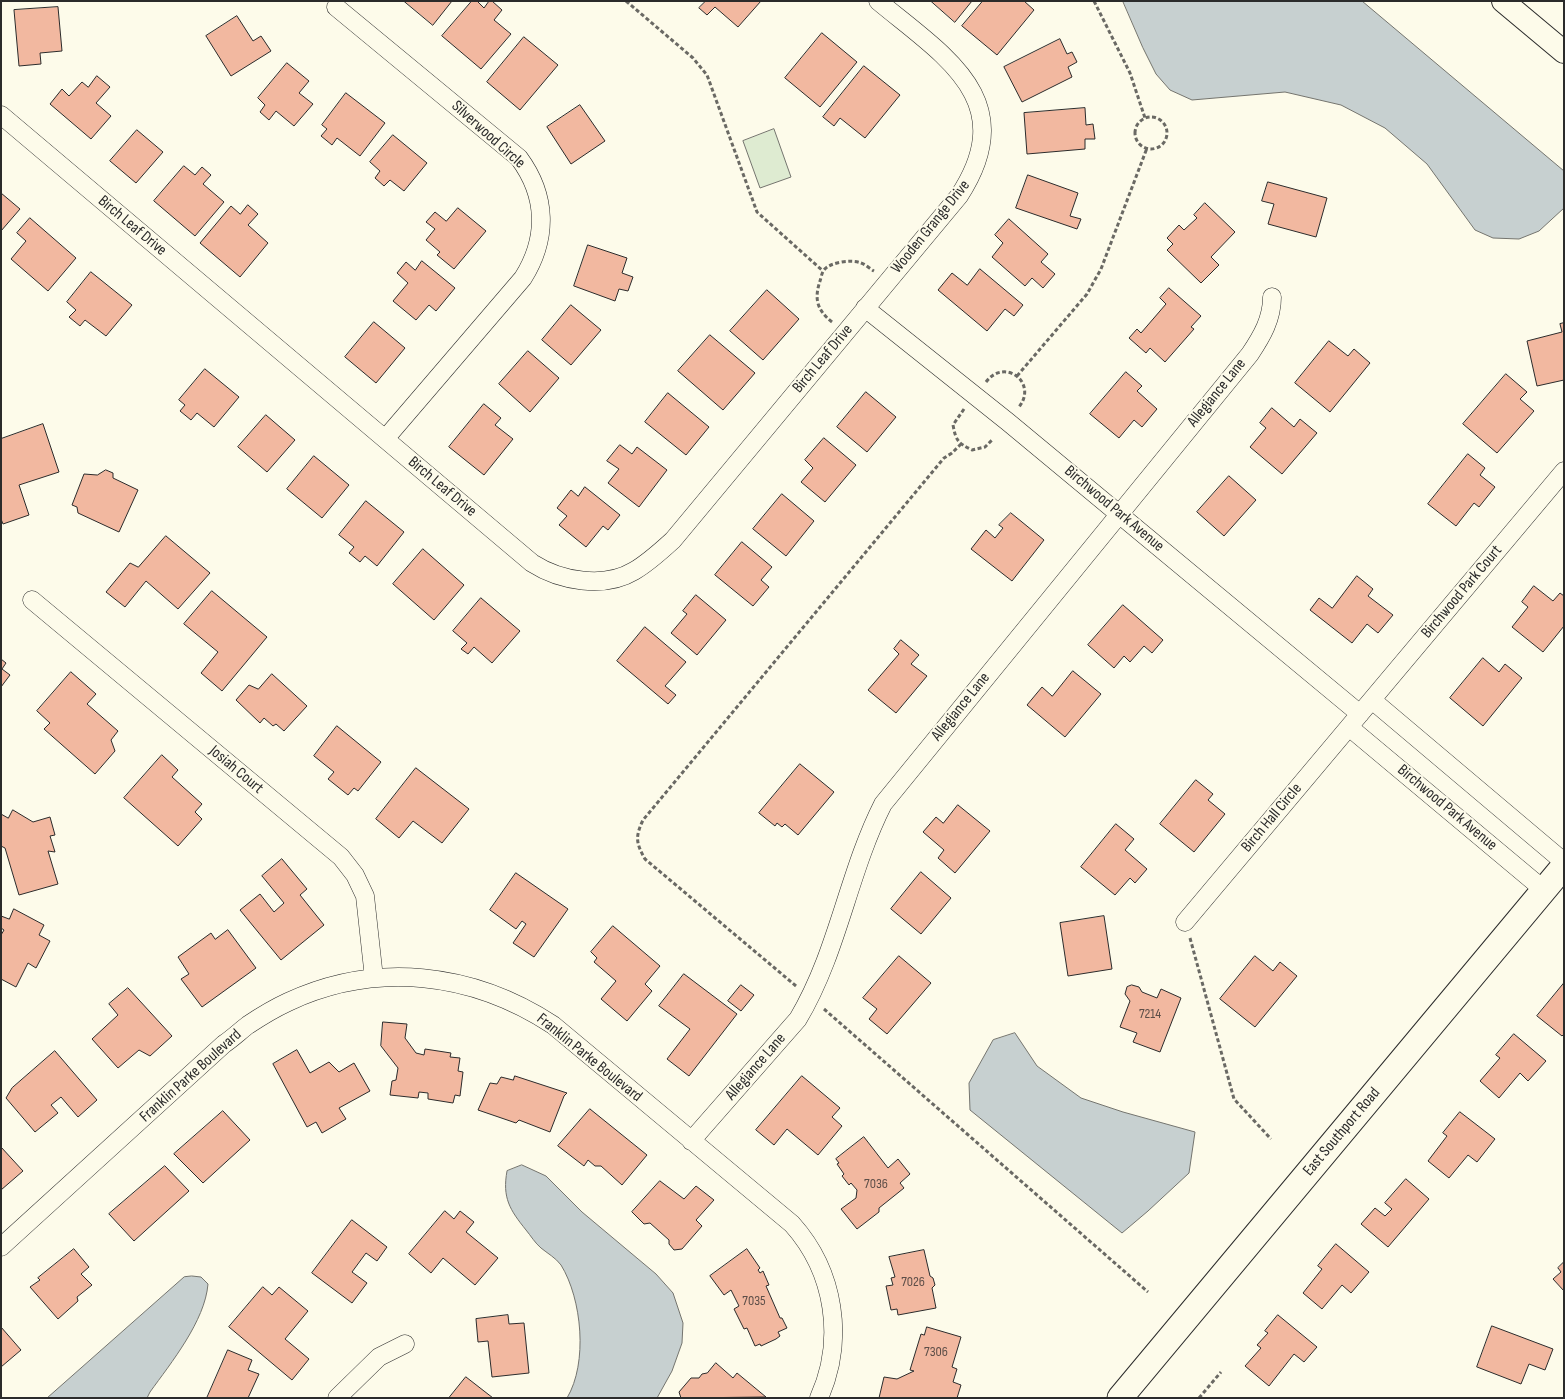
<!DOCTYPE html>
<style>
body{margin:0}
#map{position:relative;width:1565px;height:1399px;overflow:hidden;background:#fdfbea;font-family:"Sofia Sans Condensed",sans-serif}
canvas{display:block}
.frame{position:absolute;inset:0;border:2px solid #2b2b2b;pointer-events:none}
</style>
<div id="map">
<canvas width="1565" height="1399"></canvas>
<div class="frame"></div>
</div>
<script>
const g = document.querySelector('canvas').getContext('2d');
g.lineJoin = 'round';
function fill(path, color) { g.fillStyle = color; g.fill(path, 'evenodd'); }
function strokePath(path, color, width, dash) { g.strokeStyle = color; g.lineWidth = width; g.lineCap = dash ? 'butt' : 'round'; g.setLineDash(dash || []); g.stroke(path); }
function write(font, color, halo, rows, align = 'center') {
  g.font = font + ' "Sofia Sans Condensed",sans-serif'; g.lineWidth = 4; g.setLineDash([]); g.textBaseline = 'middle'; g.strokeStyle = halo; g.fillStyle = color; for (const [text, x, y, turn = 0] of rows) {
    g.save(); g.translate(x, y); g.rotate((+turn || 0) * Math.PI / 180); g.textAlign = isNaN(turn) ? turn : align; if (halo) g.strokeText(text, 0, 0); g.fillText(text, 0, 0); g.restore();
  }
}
const green = new Path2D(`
 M774 129 791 177 760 188 743 141Z`);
fill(green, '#deebd1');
strokePath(green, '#74746e', 1);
const water = new Path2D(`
 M1123 1H1362L1564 171V208L1539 231 1519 239 1493 238 1475 230 1427 164 1385 128 1341 105 1285 92 1192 100 1170 90 1156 74 1143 48Z
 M1015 1033 1037 1066 1081 1098 1123 1112 1195 1132 1189 1173 1148 1211 1122 1233 970 1110 969 1083 993 1040Z
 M522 1165 546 1176 582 1212 656 1274 673 1293 683 1323 682 1343 672 1371 657 1398H567C588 1363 582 1299 561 1265 556 1258 547 1253 541 1248 535 1243 531 1236 526 1230 510 1210 502 1198 507 1171Z
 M192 1276 201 1277 208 1284C205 1321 171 1363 150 1392L147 1398H47L184 1277Z`);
fill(water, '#c7d0d0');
strokePath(water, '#74746e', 1);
const building = new Path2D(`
 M404 1H452L433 25Z
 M472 1H477L484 8 489 1H492L502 10 494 20 511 34 481 69 442 36Z
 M706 1H761L738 27 715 7 707 15 699 8Z
 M931 1H972L955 22Z
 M983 1H1024L1034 10 997 55 962 26Z
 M58 7 62 51 40 53 41 64 19 66 14 10Z
 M237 16 253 41 261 36 271 51 231 76 206 36Z
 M822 33 857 62 820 107 785 78Z
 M524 37 558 65 520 110 487 82Z
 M1060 39 1067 54 1072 52 1077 62 1068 67 1072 77 1022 102 1004 67Z
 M287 63 309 81 299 93 313 104 294 126 276 111 269 120 260 112 265 105 258 98Z
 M864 66 900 95 865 138 840 118 834 126 823 117Z
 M97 76 110 87 96 103 111 116 91 139 50 104 62 89 69 96 82 82 88 87Z
 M346 93 385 123 360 156 337 138 332 145 321 136 327 129 322 125Z
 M580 105 605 141 571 164 547 127Z
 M1085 108 1086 125 1093 124 1095 139H1085V149L1027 154 1024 113Z
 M137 130 163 152 136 183 110 161Z
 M393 135 427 163 404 191 390 180 384 186 375 178 380 171 370 162Z
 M184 166 195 175 202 167 211 175 203 184 224 202 195 236 154 201Z
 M1028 175 1078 193 1070 216 1081 219 1077 229 1016 208Z
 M1268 182 1327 198 1316 237 1268 224 1274 204 1262 201Z
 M1 193 20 209 1 231Z
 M1205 203 1235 232 1211 257 1219 265 1201 283 1167 250 1173 244 1167 238 1179 225 1184 230 1197 218 1194 215Z
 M248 205 258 214 248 225 268 243 240 277 200 243 231 206 240 214Z
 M458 208 486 231 454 269 437 255 440 252 426 240 435 229 426 222 435 212 446 221Z
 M30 218 76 258 48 291 11 259 26 241 17 233Z
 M1009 219 1048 254 1041 262 1055 274 1043 288 1032 278 1025 286 992 257 1003 243 995 235Z
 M588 245 627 258 622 273 633 277 628 291 619 289 615 301 574 286Z
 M422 261 455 288 436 311 429 305 416 320 393 301 408 283 397 273 406 262 415 270Z
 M980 269 1023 305 1014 316 1005 309 987 331 938 290 952 273 967 285Z
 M91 272 132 305 106 336 85 320 80 326 69 317 76 310 67 302Z
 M1169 288 1201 316 1191 327 1194 329 1165 362 1150 348 1146 353 1129 338 1137 329 1141 333 1166 304 1160 298Z
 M767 290 799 319 763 360 730 331Z
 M571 305 601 330 571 365 542 340Z
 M374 322 405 348 376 383 345 357Z
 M1564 323V380L1537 386 1527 341 1562 332 1560 324Z
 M710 335 755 373 723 410 678 371Z
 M1329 341 1348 356 1354 349 1370 363 1330 412 1295 383Z
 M528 351 559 378 530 412 499 384Z
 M205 369 239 397 214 427 197 413 191 420 180 411 185 405 179 400Z
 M1126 372 1142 386 1137 391 1157 409 1142 427 1134 420 1119 438 1090 414Z
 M1506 374 1527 392 1520 399 1534 411 1497 453 1463 424Z
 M866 392 896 417 867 452 837 427Z
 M668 393 709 427 686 455 645 422Z
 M484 404 501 418 495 425 513 439 484 475 449 447Z
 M1272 408 1294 427 1300 419 1317 433 1282 474 1250 447 1266 428 1260 423Z
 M266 415 295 440 267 472 238 447Z
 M43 424 59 472 19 485 29 515 3 524 1 519V439Z
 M824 438 856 465 825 502 801 482 813 468 805 460Z
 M620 445 632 454 637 447 667 470 639 507 608 483 619 469 607 461Z
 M1468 454 1485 468 1480 475 1495 487 1479 507 1474 503 1456 526 1428 504Z
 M314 456 349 485 322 518 287 489Z
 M106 470 113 473V478L138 490 119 532 78 513 77 507 72 505 84 474 97 475Z
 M1229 476 1256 500 1224 536 1197 512Z
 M585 487 620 515 608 530 603 526 586 547 559 525 567 516 557 508 571 490 578 496Z
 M782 494 814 521 786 556 753 529Z
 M366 501 404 532 377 566 365 556 360 562 349 553 354 547 339 535Z
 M1011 513 1044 540 1012 581 971 549 986 530 995 538 1003 528 999 525Z
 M166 536 210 573 178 609 146 581 125 607 106 592 130 563 138 567Z
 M742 542 772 567 761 580 769 587 753 606 715 575Z
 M423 549 464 585 434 620 393 584Z
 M1357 576 1373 589 1368 596 1393 615 1378 633 1367 624 1352 643 1310 610 1319 598 1332 608Z
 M1534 586 1553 601 1560 593 1564 596V626L1543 652 1512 627 1528 607 1522 602Z
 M212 591 267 637 222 691 201 673 218 652 184 624Z
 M696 595 726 620 697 655 671 633 687 614 683 611Z
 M481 598 520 631 492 663 474 647 468 654 461 649 467 643 453 631Z
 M1123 605 1163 640 1152 653 1144 646 1130 662 1124 656 1114 668 1088 645Z
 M645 627 686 662 665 686 676 695 668 704 617 661Z
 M901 640 919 655 911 664 927 676 896 713 868 690 899 654 894 649Z
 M1483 658 1499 672 1505 664 1522 678 1483 726 1450 698Z
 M1 659 6 663 2 669 10 675 1 687Z
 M1073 671 1101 694 1065 737 1027 705 1042 687 1052 696Z
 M71 672 96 694 87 704 118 731 111 740 115 751 95 774 44 729 50 723 37 711Z
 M272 674 307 706 284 731 276 724 273 726 264 718 260 723 236 700 249 685 258 689Z
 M337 726 381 762 358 791 354 788 348 795 328 779 334 772 314 756Z
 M162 755 178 770 172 777 202 804 195 812 202 819 178 846 124 798Z
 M800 764 834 792 798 835 785 824 782 827 777 823 775 826 759 813Z
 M416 768 469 809 442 843 413 821 399 838 376 819Z
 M1196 780 1213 794 1208 800 1225 814 1194 852 1160 824Z
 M958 805 990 831 955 873 938 858 944 850 923 832 936 817 943 823Z
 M13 810 33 822 50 817 55 835 50 836 55 852 48 851 58 884 19 895 5 848 1 846V814L8 818Z
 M1116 824 1134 839 1125 850 1147 869 1135 883 1130 878 1115 895 1081 867Z
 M282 859 307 889 300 895 324 925 281 960 240 910 260 894 274 912 284 903 262 876Z
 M921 872 951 898 921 934 891 909Z
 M516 873 568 909 534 957 513 943 526 924 522 921 516 929 490 910Z
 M14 909 44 925 39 935 50 941 36 968 28 963 16 987 1 979V935L4 930 1 928V916L9 919Z
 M1104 916 1112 969 1068 976 1060 923Z
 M613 926 660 966 645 984 652 991 627 1021 601 999 616 981 594 962 597 958 591 952Z
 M228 930 256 968 202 1007 181 979 189 974 178 957 211 933 215 939Z
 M899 956 931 983 887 1034 869 1019 877 1009 863 998Z
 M1255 956 1273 971 1280 962 1297 976 1255 1027 1220 999Z
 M684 974 737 1014 689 1076 667 1059 690 1029 659 1006Z
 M1564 983V1034L1562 1036 1537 1016Z
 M741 985 754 995 741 1011 728 1001Z
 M1132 985 1139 987 1142 992 1157 998 1161 989 1181 998 1160 1052 1133 1042 1137 1033 1120 1027 1130 1001 1125 994 1127 987Z
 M128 988 172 1036 150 1056 139 1050 118 1068 92 1039 118 1015 109 1004Z
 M383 1022 407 1024 405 1038 416 1053 424 1055 425 1049 451 1053 450 1057 460 1058 458 1071 463 1072 460 1096 455 1095 453 1103 428 1099V1093L419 1092 418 1098 390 1095 392 1081 396 1080 398 1068 381 1046Z
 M1514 1034 1546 1061 1528 1081 1520 1073 1499 1098 1480 1081 1500 1058 1496 1055Z
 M297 1050 310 1073 329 1062 339 1072 354 1063 370 1091 339 1108 346 1119 322 1133 316 1122 307 1127 273 1064Z
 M55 1051 97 1100 78 1117 61 1097 51 1105 58 1113 35 1132 6 1098 12 1088Z
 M515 1076 567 1093 564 1096 550 1132 519 1120 516 1123 478 1110 490 1083 497 1084 501 1077 513 1080Z
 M802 1076 840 1108 832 1117 842 1126 818 1155 787 1129 774 1145 756 1130Z
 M590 1109 647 1155 622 1185 601 1166H595L588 1160 584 1166 558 1146Z
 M223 1111 250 1140 203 1183 174 1154Z
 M1460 1112 1495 1139 1477 1162 1468 1155 1449 1178 1428 1161 1447 1136 1443 1133Z
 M864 1137 888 1168 898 1159 910 1174 900 1183 904 1188 879 1208V1212L857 1229 841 1209 856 1198 857 1190 851 1183 849 1185 842 1176 844 1174 837 1164 839 1163 836 1159Z
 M1 1147 23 1171 1 1190Z
 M165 1166 189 1191 134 1241 109 1214Z
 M1406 1179 1429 1199 1388 1247 1361 1224 1375 1208 1385 1216 1392 1209 1385 1203Z
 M660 1181 684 1199 696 1186 714 1200 696 1220 702 1226 682 1249 674 1250 669 1244V1240L650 1223 644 1224 632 1212Z
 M445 1211 454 1219 460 1211 474 1222 466 1232 498 1258 475 1285 443 1258 431 1273 409 1254Z
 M352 1220 387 1247 377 1261 366 1253 352 1272 367 1283 352 1303 312 1273Z
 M1336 1244 1369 1272 1351 1293 1342 1285 1322 1309 1303 1293 1322 1269 1318 1266Z
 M74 1249 89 1267 81 1274 92 1285 77 1297 78 1301 58 1319 30 1287 40 1280 38 1278Z
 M747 1249 760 1268 758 1270 760 1273 763 1271 769 1285 766 1286 780 1318H782L787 1328 778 1332 780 1336 776 1339 761 1346 760 1344 755 1346 747 1328 744 1329 734 1309 739 1306 731 1290 724 1295 710 1276Z
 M924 1250 930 1276 933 1278 935 1285 932 1288 936 1308 898 1315 897 1309 891 1310 886 1286 893 1285 891 1278 895 1277 889 1257Z
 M1564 1262V1291L1553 1279 1561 1272 1558 1268Z
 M263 1287 272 1295 279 1287 308 1311 285 1339 309 1359 292 1380 229 1327Z
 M508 1315 509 1324 524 1323 529 1373 492 1377 488 1341 478 1342 476 1319Z
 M1278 1315 1317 1347 1304 1362 1294 1354 1269 1386 1245 1366 1261 1348 1257 1345 1268 1333 1265 1331Z
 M1492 1326 1553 1349 1545 1370 1529 1364 1521 1384 1477 1367Z
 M1 1327 21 1350 1 1367Z
 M927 1327 961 1337 952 1367 957 1369 953 1382 961 1385 957 1398H879L884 1377 897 1379 914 1371 910 1370 921 1334 924 1335Z
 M228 1350 252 1360 248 1370 259 1374 248 1398H207Z
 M716 1363 733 1378 737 1373 766 1397 681 1398 679 1392 691 1378H699L702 1374 707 1373Z
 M466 1377 493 1398H449Z`);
fill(building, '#f2b8a0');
strokePath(building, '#2b2b2b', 1);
const minor = new Path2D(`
 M336 7 519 158C547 196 548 238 523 278L385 439
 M1 115 532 563C560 581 604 589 634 571 648 563 661 551 673 540L959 196C1022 100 944 56 878 1
 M865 308 1008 422 1360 714
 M32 600 341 857 355 875 365 896 374 978
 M1372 700 1564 862
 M1349 727 1544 890
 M1185 922 1564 471
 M691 1141 798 1019C838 952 848 873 883 804L1250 354C1262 336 1272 319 1272 297
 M1 1247 224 1044C233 1038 240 1031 248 1025 260 1017 275 1008 288 1002 376 961 472 972 553 1025L792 1224C835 1272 845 1340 819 1398
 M337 1398 379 1357 405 1344`);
const tertiary = new Path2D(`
 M1503 1 1564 52`);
const secondary = new Path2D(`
 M1120 1398 1564 866`);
strokePath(minor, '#2b2b2b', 19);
strokePath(tertiary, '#2b2b2b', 24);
strokePath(secondary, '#2b2b2b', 27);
strokePath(new Path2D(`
 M626 1 693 58 707 75 757 212 823 271
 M1094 1 1130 73 1145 118
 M1135 133a16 16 0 1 1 32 0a16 16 0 1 1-32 0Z
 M832 322C817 310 814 299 820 281 821 278 822 272 824 270 830 262 852 259 861 263 865 264 870 269 874 271
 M1017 376 1087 294 1101 269 1147 148
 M986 382C1005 357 1038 383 1019 407
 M964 409 953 425C956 441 958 443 972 450L985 447 993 439
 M1190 938 1234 1099 1271 1139
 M796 986 645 859C636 843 635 837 643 820L944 458 952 453 961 444
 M824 1009 1148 1292
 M1199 1398 1221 1372`), '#6a6964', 3, [4, 2.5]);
strokePath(minor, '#fdfbea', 18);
strokePath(tertiary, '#fdfbea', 22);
strokePath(secondary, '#fdfbea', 25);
write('14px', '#5d4e48', null, [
 ["7214",1150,1014],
 ["7036",876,1184],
 ["7026",913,1282],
 ["7035",754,1301],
 ["7306",936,1352]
]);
write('16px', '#2b2b2b', '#fdfbea', [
 ["Silverwood Circle",488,135,42],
 ["Birch Leaf Drive",132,226,40],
 ["Wooden Grange Drive",931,227,-51],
 ["Birch Leaf Drive",823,359,-50],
 ["Allegiance Lane",1217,393,-51],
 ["Birch Leaf Drive",442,487,40],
 ["Birchwood Park Avenue",1114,509,40],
 ["Birchwood Park Court",1462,592,-50],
 ["Allegiance Lane",961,707,-51],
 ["Josiah Court",236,770,40],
 ["Birchwood Park Avenue",1447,808,40],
 ["Birch Hall Circle",1272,818,-50],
 ["Franklin Parke Boulevard",589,1058,39],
 ["Allegiance Lane",756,1067,-49],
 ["Franklin Parke Boulevard",191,1076,-42],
 ["East Southport Road",1342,1132,-50]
]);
</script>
